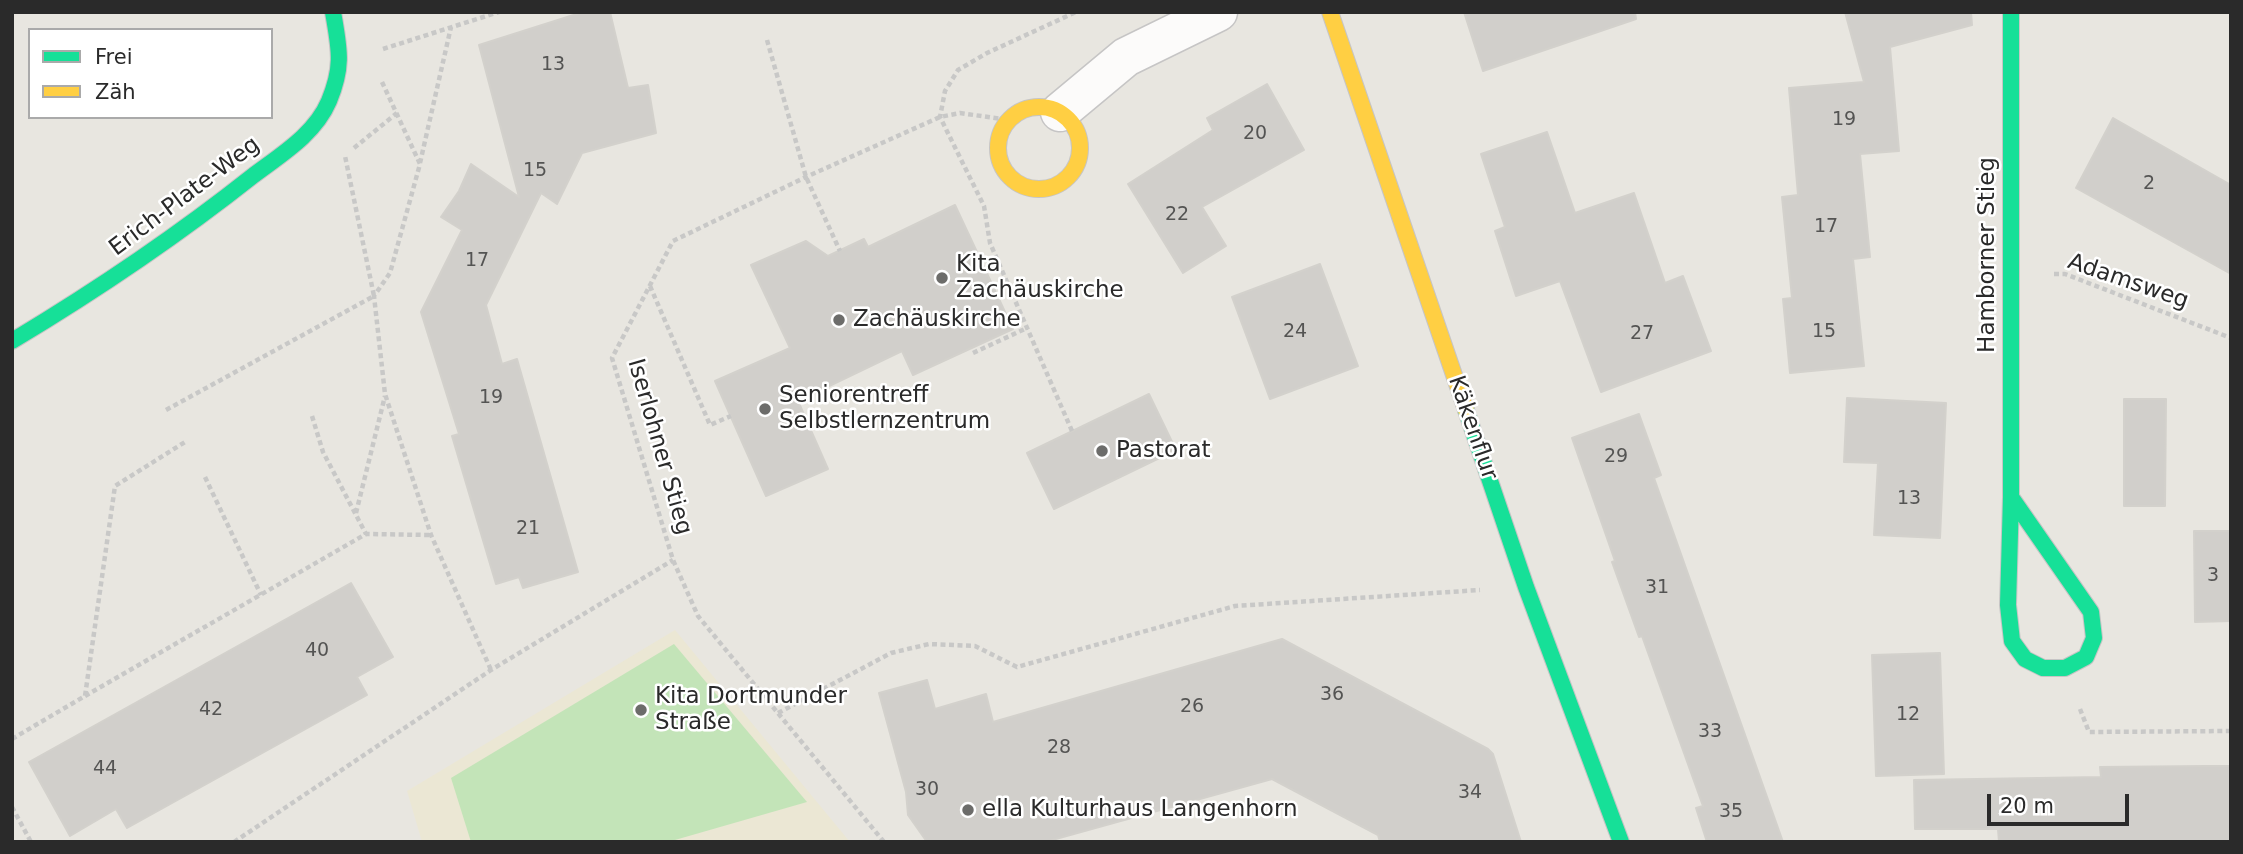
<!DOCTYPE html>
<meta charset="utf-8">
<style>
body{margin:0}
#map{position:relative;width:2243px;height:854px;overflow:hidden;background:#e8e6e0;font-family:"DejaVu Sans",sans-serif}
canvas{display:block}
.frame{position:absolute;inset:0;border:14px solid #2a2a2a;pointer-events:none}
.legend{position:absolute;left:28px;top:28px;width:245px;height:91px;box-sizing:border-box;background:#fff;border:2px solid #aaa;margin:0;padding:9px 12px;list-style:none;font-size:21px;color:#2a2a2a}
.legend li{display:flex;align-items:center;gap:14px;height:35px}
.legend b{width:35px;border:2px solid #aaa}
.scale{position:absolute;left:1987px;top:794px;width:142px;height:32px;box-sizing:border-box;border:4px solid #2a2a2a;border-top:0;padding-left:9px;font-size:21px;line-height:24px;white-space:nowrap;color:#2a2a2a;-webkit-text-stroke:5px #fff;paint-order:stroke}
</style>
<div id="map">
<canvas width="2243" height="854"></canvas>
<div class="frame"></div>
<ul class="legend">
<li><b style="height:9px;background:#16e098"></b>Frei</li>
<li><b style="height:9px;background:#ffcf43"></b>Zäh</li>
</ul>
<div class="scale">20 m</div>
</div>
<script>
const g = document.querySelector('canvas').getContext('2d');
g.lineJoin = 'round';
function fill(path, color) { g.fillStyle = color; g.fill(path, 'evenodd'); }
function strokePath(path, color, width, dash) { g.strokeStyle = color; g.lineWidth = width; g.lineCap = dash ? 'butt' : 'round'; g.setLineDash(dash || []); g.stroke(path); }
function write(font, color, halo, rows, align = 'center') {
  g.font = font + ' "DejaVu Sans",sans-serif'; g.lineWidth = 5; g.setLineDash([]); g.textBaseline = 'middle'; g.strokeStyle = halo; g.fillStyle = color; for (const [text, x, y, turn = 0] of rows) {
    g.save(); g.translate(x, y); g.rotate((+turn || 0) * Math.PI / 180); g.textAlign = isNaN(turn) ? turn : align; if (halo) g.strokeText(text, 0, 0); g.fillText(text, 0, 0); g.restore();
  }
}
fill(new Path2D(`
 M675 630 850 842H422L407 791Z`), '#ebe7d4');
fill(new Path2D(`
 M674 644 807 802 668 842H471L451 778Z`), '#c3e4b8');
const building = new Path2D(`
 M583 12H610L628 88 648 85 656 133 582 153 557 204 541 193 486 305 502 364 517 359 578 572 523 588 519 577 496 584 452 436 459 434 421 312 462 230 441 217 459 191 471 164 519 197 479 45Z
 M1464 12H1635L1636 19 1483 71Z
 M1845 12H1971L1972 25 1890 47 1899 151 1860 154 1870 257 1853 259 1864 366 1790 373 1783 299 1792 298 1782 197 1798 195 1789 88 1864 82Z
 M1267 84 1304 150 1202 207 1226 246 1183 273 1128 184 1213 130 1207 118Z
 M2113 118 2231 185V274L2076 188Z
 M1547 132 1575 213 1634 193 1665 283 1683 276 1711 351 1601 392 1560 281 1516 296 1495 231 1505 227 1481 154Z
 M955 205 1013 329 913 375 902 351 798 401 828 469 766 496 715 381 790 348 751 265 806 241 828 256 864 239 868 247Z
 M1320 264 1358 366 1270 399 1232 297Z
 M1149 394 1176 450 1054 509 1027 453Z
 M1847 398 1946 403 1940 538 1874 535 1878 463 1844 462Z
 M2124 399H2166L2165 506H2124Z
 M1639 414 1661 475 1654 478 1783 842H1707L1696 808 1703 806 1642 636 1639 637 1612 562 1615 561 1572 438Z
 M2194 531H2231V621L2195 622Z
 M351 583 393 657 357 677 367 695 127 828 116 809 70 836 29 762Z
 M1282 639 1488 749 1493 754 1521 842H1380L1378 835 1272 779 1045 842H927L908 815 906 792 879 693 927 680 935 709 986 694 993 722Z
 M1940 653 1944 774 1876 776 1872 655Z
 M2206 766H2231V842H1999L1998 829H1915L1914 780 2101 777 2100 767Z`);
fill(building, '#d1cfcb');
strokePath(building, '#d3d1cc', 2);
const street = new Path2D(`
 M1060 112 1126 57 1218 12`);
const fast = new Path2D(`
 M2011 12V497L2008 605 2012 641 2025 659 2043 668H2065L2086 657 2094 638 2091 612 2011 497
 M12 341C97 290 177 236 254 175 282 154 315 134 329 101 344 65 339 48 333 12
 M1466 410 1526 587 1621 842`);
const slow = new Path2D(`
 M1330 12 1466 410
 M998 148a41 41 0 1 1 82 0a41 41 0 1 1-82 0Z`);
strokePath(street, '#c6c5c5', 41);
strokePath(fast, '#c6c5c5', 18);
strokePath(slow, '#c6c5c5', 18);
strokePath(new Path2D(`
 M767 40 806 177 840 251
 M383 49 499 12
 M382 82 420 164 390 273 374 296 385 394 431 535 491 670
 M354 148 397 113
 M420 163 451 27
 M2054 274H2065L2231 338
 M650 286 710 425 731 416
 M973 353 1027 328
 M166 410 374 296 345 156
 M312 416 323 452 366 534
 M1072 431 990 243 984 206 940 117 945 91 958 70 987 53 1076 12
 M205 477 261 595
 M356 513 385 396
 M85 696 366 534 431 535
 M2080 709 2089 732 2231 731
 M778 713 891 653 929 644 975 646 1017 667 1235 606 1480 590
 M12 739 85 696 115 486 185 442
 M12 807 31 842
 M234 842 491 670 673 560
 M884 842 698 616 673 560 612 358 673 241 806 177 940 117 960 113 1009 120`), '#c8c8c7', 4.5, [5, 3.5]);
strokePath(street, '#fcfbfa', 38);
strokePath(fast, '#16e098', 16);
strokePath(slow, '#ffcf43', 16);
for (const [x, y, r, color] of [
 [942,278,7,"#6c6c6a"],
 [839,320,7,"#6c6c6a"],
 [765,409,7,"#6c6c6a"],
 [1102,451,7,"#6c6c6a"],
 [641,710,7,"#6c6c6a"],
 [968,810,7,"#6c6c6a"]
]) { const dot = new Path2D(); dot.arc(x, y, r, 0, 2 * Math.PI); g.fillStyle = color; g.fill(dot); strokePath(dot, '#fff', 2.5); }
write('19px', '#545453', null, [
 ["13",553,65],
 ["19",1844,120],
 ["20",1255,134],
 ["15",535,171],
 ["2",2149,184],
 ["22",1177,215],
 ["17",1826,227],
 ["17",477,261],
 ["24",1295,332],
 ["15",1824,332],
 ["27",1642,334],
 ["19",491,398],
 ["29",1616,457],
 ["13",1909,499],
 ["21",528,529],
 ["3",2213,576],
 ["31",1657,588],
 ["40",317,651],
 ["36",1332,695],
 ["26",1192,707],
 ["42",211,710],
 ["12",1908,715],
 ["33",1710,732],
 ["28",1059,748],
 ["44",105,769],
 ["30",927,790],
 ["34",1470,793],
 ["35",1731,812]
]);
write('23px', '#2a2a2a', '#fff', [
 ["Erich-Plate-Weg",185,197,-37],
 ["Hamborner Stieg",1988,255,-90],
 ["Adamsweg",2128,282,19],
 ["Käkenflur",1472,428,71],
 ["Iserlohner Stieg",659,447,74]
]);
write('23px', '#2a2a2a', '#fff', [
 ["Kita",956,265],
 ["Zachäuskirche",956,291],
 ["Zachäuskirche",853,320],
 ["Seniorentreff",779,396],
 ["Selbstlernzentrum",779,422],
 ["Pastorat",1116,451],
 ["Kita Dortmunder",655,697],
 ["Straße",655,723],
 ["ella Kulturhaus Langenhorn",982,810]
], 'left');
</script>
